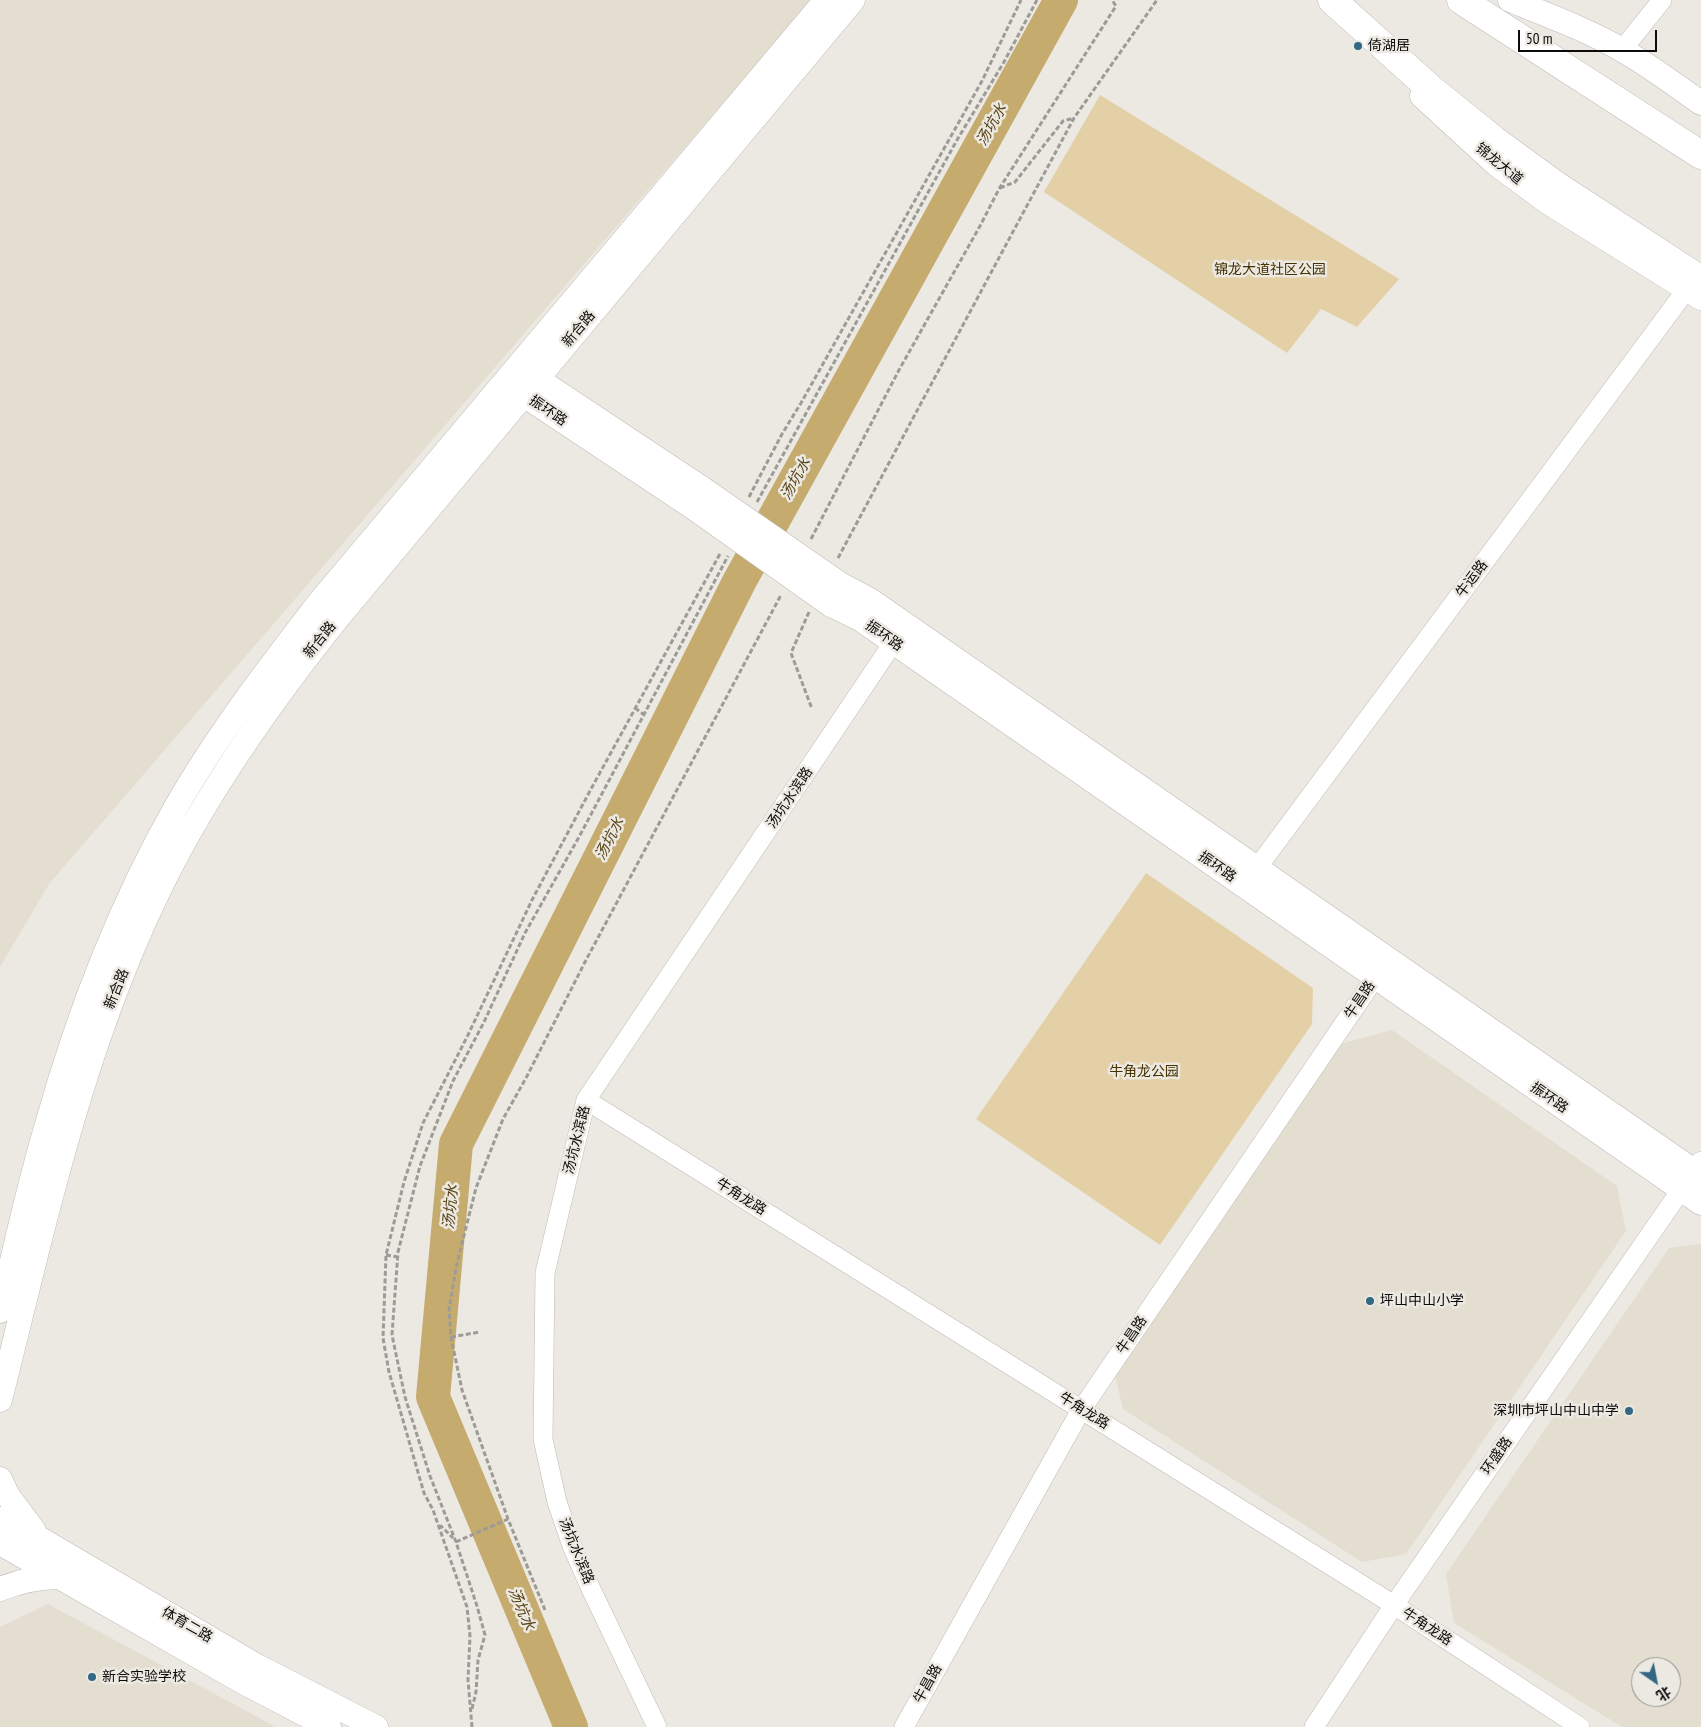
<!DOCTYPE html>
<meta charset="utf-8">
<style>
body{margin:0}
#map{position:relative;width:1701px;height:1727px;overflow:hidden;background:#ece9e3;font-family:"PT Sans Narrow","Noto Sans SC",sans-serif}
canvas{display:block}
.north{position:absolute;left:1631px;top:1657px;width:50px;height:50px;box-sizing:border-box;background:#ece9e3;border:1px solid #92908c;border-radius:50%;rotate:147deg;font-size:14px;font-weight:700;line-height:20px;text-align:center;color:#0c0b09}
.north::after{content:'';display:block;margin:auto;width:18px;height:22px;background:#336783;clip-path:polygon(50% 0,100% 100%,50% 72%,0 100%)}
.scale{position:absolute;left:1518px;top:30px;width:139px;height:22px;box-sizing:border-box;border:2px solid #0c0b09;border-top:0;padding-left:6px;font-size:15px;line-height:18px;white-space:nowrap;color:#0c0b09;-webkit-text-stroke:4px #ece9e3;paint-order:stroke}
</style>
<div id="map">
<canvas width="1701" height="1727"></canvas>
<div class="north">北</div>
<div class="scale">50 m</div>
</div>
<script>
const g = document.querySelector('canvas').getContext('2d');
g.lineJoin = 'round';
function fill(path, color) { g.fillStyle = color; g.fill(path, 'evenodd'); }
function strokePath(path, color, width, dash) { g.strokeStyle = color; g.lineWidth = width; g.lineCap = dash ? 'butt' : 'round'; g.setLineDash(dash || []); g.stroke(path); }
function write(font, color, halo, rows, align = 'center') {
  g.font = font + ' "PT Sans Narrow","Noto Sans SC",sans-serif'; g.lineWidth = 5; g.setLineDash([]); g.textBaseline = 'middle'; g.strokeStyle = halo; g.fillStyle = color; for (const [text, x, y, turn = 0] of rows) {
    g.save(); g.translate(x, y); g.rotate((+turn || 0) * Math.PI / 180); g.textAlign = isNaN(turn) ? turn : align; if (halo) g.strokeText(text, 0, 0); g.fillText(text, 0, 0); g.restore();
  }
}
fill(new Path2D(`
 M0 0H812L49 884 0 967Z
 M1392 1030 1617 1186 1626 1231 1406 1554 1362 1562 1123 1409 1114 1371 1340 1044Z
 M1701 1244V1727H1622L1454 1623 1446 1574 1669 1248ZM1641 1667H1671V1697H1641Z
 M48 1604 276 1727H0V1627Z`), '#e4ded1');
fill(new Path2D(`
 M1100 95 1399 279 1357 327 1321 309 1287 353 1044 192Z
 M1146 873 1313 988 1312 1024 1160 1245 976 1119Z`), '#e4d0a6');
strokePath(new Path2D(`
 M571 1727 433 1397 456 1144 739 582 1061 0`), '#c6ab6f', 34);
const minor = new Path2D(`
 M1622 50 1662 0
 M1257 868 1687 289
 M586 1100 1394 1605 1580 1727
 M657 1727 591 1589 572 1546 557 1502 543 1439 545 1273 586 1100 901 631
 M904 1727 1081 1410 1383 966
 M1314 1727 1394 1605 1701 1161`);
const tertiary = new Path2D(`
 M1510 0C1547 15 1586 29 1622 50 1649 65 1675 85 1701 103
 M1422 96 1496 164 1549 203 1701 298
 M524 375 537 379 703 489
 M517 381 524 395 694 508
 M840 584 870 600 1701 1176
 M831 605 860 619 1701 1203
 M0 1311C15 1250 28 1188 46 1128 77 1017 119 907 176 807 217 735 268 669 318 604L826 0
 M0 1400C45 1222 83 1039 167 874 213 783 273 699 336 620L853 0
 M0 1479 8 1496 34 1531
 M0 1519 13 1523 257 1666 376 1727
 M0 1543 243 1682 329 1727
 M0 1589C20 1581 38 1577 60 1577`);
const trunk = new Path2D(`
 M1332 0 1431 89 1494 140 1557 186 1701 280
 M1461 0 1701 155`);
strokePath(minor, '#bebbb5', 20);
strokePath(tertiary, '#bebbb5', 25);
strokePath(trunk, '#bebbb5', 29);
strokePath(new Path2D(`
 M1000 188 1015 182 1063 121 1074 118
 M749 497 782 434 801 403 982 81 1021 0
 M757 502 957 140 1004 62 1037 0
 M811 539 899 370 980 226 999 189 1116 6 1112 0
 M838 558 1074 118 1157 0
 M809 612 791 653 812 709
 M635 708 643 714
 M386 1255 398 1257
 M451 1337 480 1332
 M439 1527 441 1526 453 1538
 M456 1542 508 1519
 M545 1610 508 1519 462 1390 451 1337 449 1309 457 1263 476 1188 503 1119 526 1078 585 962 781 595
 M472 1709 476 1692 478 1660 485 1635 477 1606 456 1542 430 1476 405 1397 392 1335 398 1252 420 1166 453 1081 484 1022 525 933 579 837 728 556
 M472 1727 468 1680 470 1636 467 1607 433 1510 424 1493 389 1372 383 1338 386 1255 404 1182 423 1123 468 1035 532 900 591 789 721 552`), '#9d9b96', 3, [5, 2.5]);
strokePath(minor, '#fff', 19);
strokePath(tertiary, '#fff', 24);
strokePath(trunk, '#fff', 28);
const tertiaryBridge = new Path2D(`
 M703 489 840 584
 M694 508 831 605`);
strokePath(tertiaryBridge, '#bebbb5', 25, []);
strokePath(tertiaryBridge, '#fff', 24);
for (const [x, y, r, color] of [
 [1358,46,5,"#336783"],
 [1370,1301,5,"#336783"],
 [1629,1411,5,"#336783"],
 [92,1677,5,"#336783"]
]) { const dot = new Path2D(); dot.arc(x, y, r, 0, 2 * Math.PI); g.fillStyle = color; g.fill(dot); strokePath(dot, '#ece9e3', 2); }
write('14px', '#0c0b09', '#ece9e3', [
 ["倚湖居",1368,46],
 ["坪山中山小学",1380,1301],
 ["深圳市坪山中山中学",1619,1411,"right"],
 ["新合实验学校",102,1677]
], 'left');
write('14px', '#0c0b09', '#ece9e3', [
 ["锦龙大道",1499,164,39],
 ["新合路",579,329,-50],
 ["振环路",548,411,34],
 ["牛运路",1472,579,-53],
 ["振环路",884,636,35],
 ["新合路",320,640,-51],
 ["汤坑水滨路",790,798,-56],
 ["振环路",1217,867,35],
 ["新合路",117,989,-68],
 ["牛昌路",1360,1000,-56],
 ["振环路",1549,1098,35],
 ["汤坑水滨路",577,1140,-76],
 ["牛角龙路",741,1197,32],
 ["牛昌路",1132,1335,-56],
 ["牛角龙路",1084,1411,32],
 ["环盛路",1497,1456,-55],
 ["汤坑水滨路",576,1551,68],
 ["体育二路",187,1625,30],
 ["牛角龙路",1427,1627,33],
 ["牛昌路",928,1684,-61]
]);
write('14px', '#453200', '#ece9e3', [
 ["锦龙大道社区公园",1270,270],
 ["牛角龙公园",1144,1072]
]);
write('italic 15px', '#584416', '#ece9e3', [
 ["汤坑水",992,125,-61],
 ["汤坑水",796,479,-61],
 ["汤坑水",610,839,-63],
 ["汤坑水",451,1207,-85],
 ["汤坑水",521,1609,67]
]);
</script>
